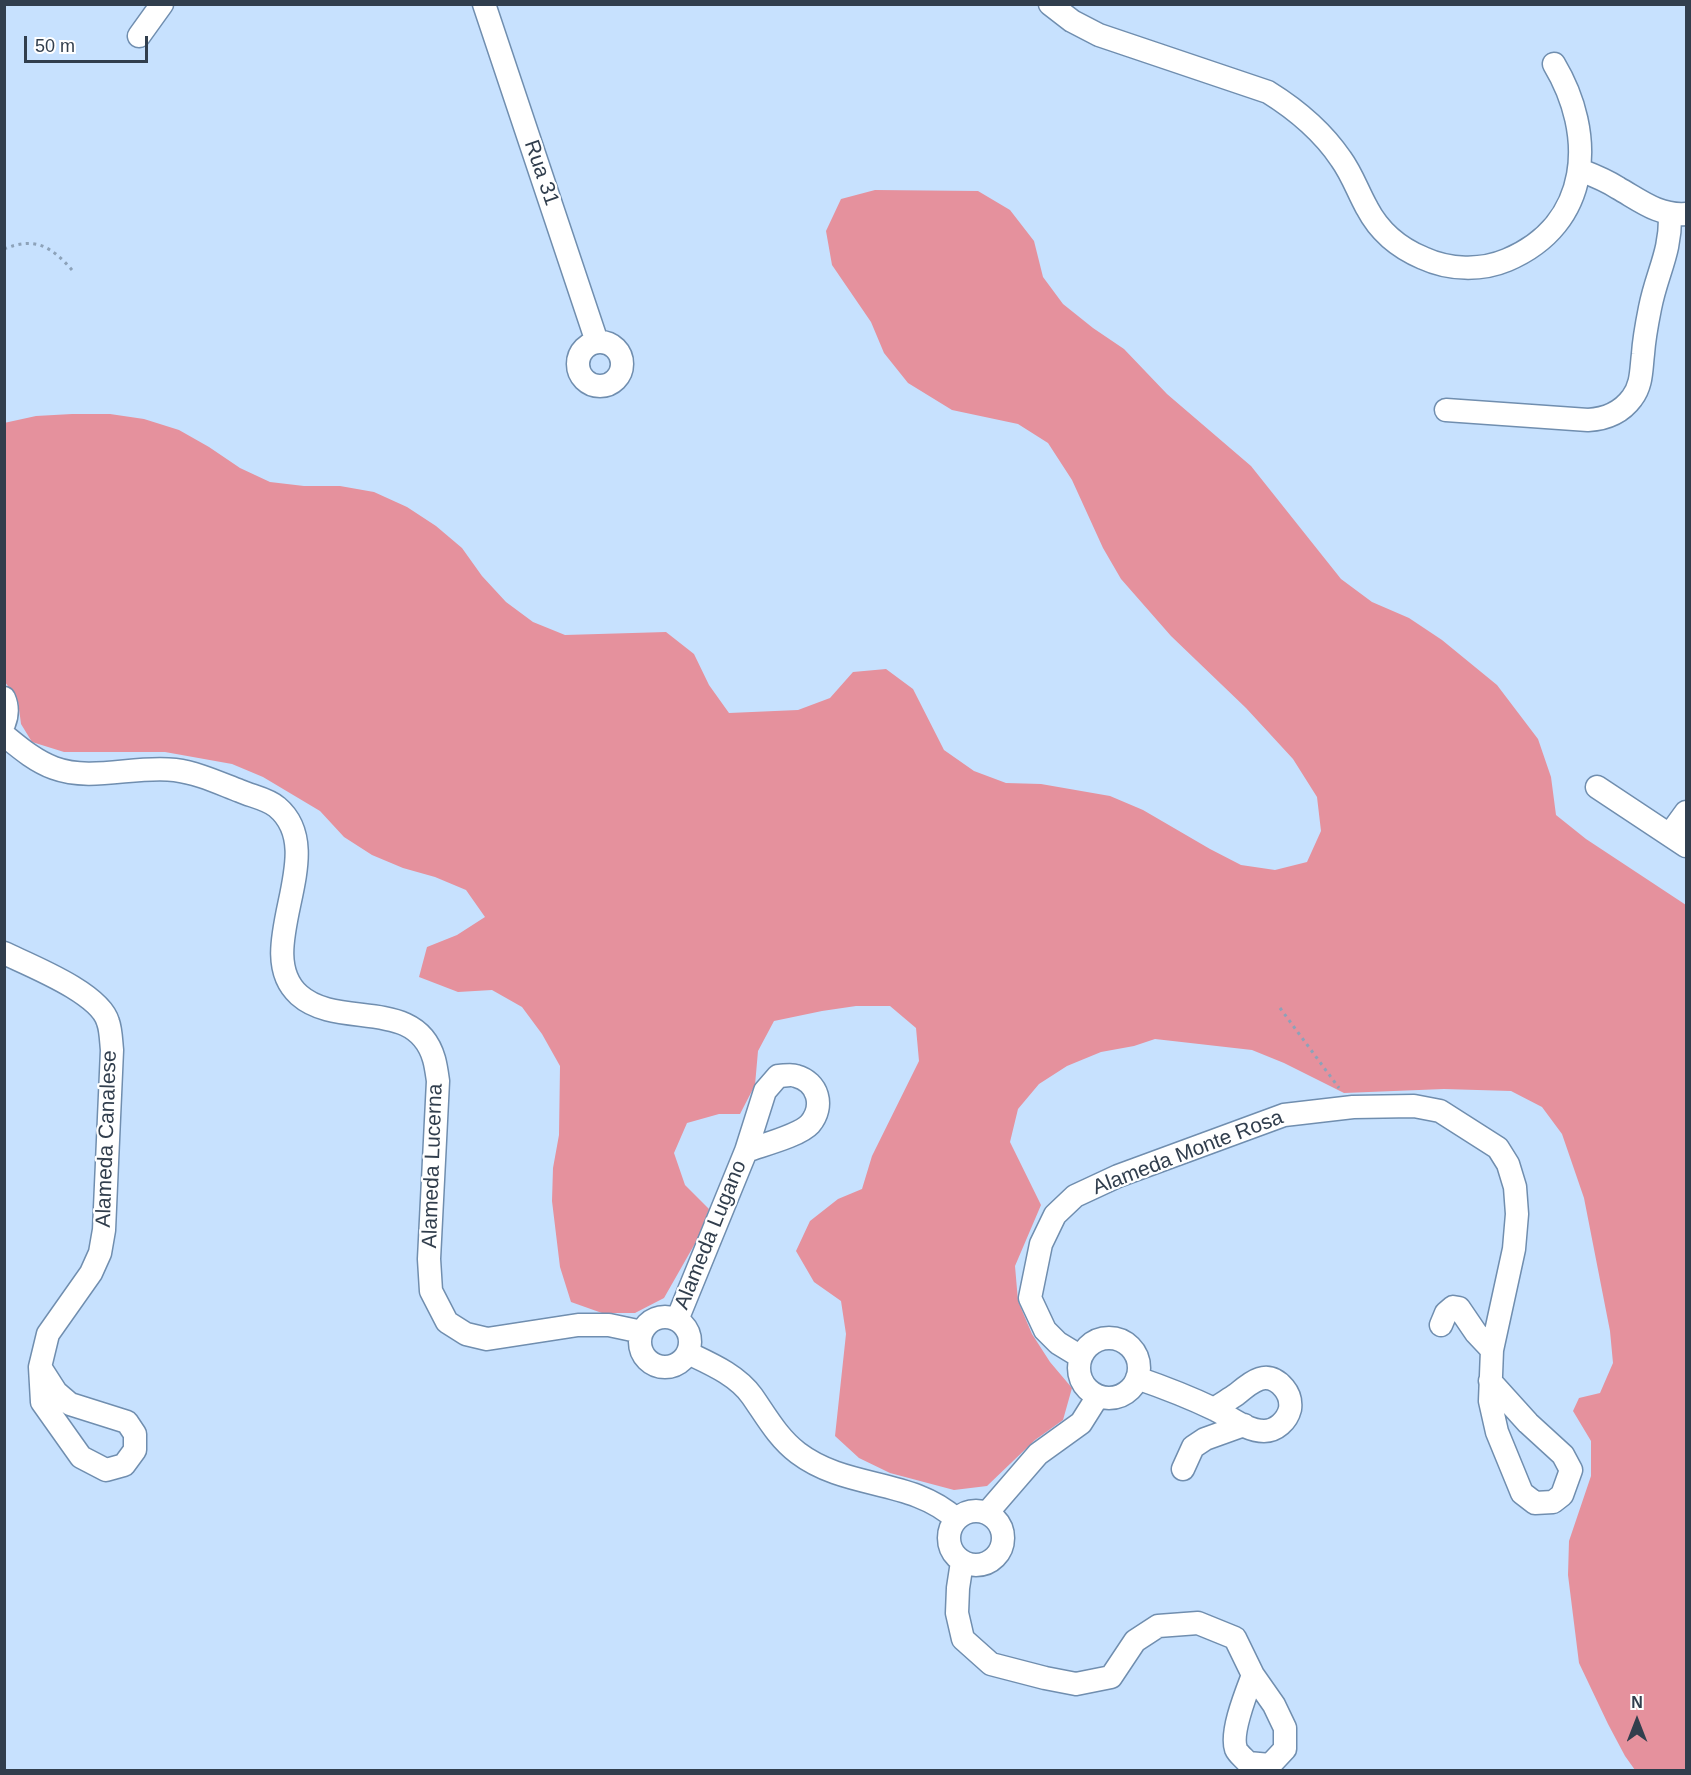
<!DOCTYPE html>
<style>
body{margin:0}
#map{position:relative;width:1691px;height:1775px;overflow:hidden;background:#c7e1fe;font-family:Arial,sans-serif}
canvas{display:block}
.frame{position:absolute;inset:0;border:6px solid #313e4d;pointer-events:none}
.north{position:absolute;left:1607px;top:1691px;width:60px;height:60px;-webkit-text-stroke:4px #fff;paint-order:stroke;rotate:0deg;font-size:16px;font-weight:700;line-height:24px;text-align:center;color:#313e4d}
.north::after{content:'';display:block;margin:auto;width:21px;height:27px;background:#313e4d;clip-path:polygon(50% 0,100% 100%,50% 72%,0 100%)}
.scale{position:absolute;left:24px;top:36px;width:124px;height:27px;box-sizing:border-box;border:3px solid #313e4d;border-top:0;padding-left:8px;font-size:18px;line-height:21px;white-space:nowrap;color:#313e4d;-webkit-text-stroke:4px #fff;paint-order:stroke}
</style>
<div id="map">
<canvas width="1691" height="1775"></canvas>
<div class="frame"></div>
<div class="north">N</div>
<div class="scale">50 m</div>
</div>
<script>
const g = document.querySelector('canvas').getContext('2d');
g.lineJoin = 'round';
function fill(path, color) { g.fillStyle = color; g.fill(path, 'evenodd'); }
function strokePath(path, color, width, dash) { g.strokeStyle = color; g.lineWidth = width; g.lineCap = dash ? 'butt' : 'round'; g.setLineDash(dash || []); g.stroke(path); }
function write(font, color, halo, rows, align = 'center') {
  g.font = font + ' Arial,sans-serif'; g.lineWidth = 4.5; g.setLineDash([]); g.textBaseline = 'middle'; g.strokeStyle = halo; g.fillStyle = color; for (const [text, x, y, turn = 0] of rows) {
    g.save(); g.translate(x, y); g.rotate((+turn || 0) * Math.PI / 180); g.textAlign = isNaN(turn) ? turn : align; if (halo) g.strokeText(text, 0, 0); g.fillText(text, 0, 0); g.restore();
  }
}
fill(new Path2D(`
 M875 190 978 191 1010 210 1034 241 1043 277 1063 304 1093 328 1124 349 1167 394 1251 466 1341 579 1372 602 1409 618 1442 640 1497 685 1538 739 1551 777 1556 815 1586 839 1686 905V1770H1635L1625 1756 1608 1724 1579 1663 1568 1575 1569 1541 1591 1476V1441L1573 1411 1579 1398 1600 1393 1613 1363 1610 1331 1584 1198 1562 1134 1542 1107 1511 1091 1444 1089 1344 1093 1284 1063 1252 1050 1155 1039 1134 1046 1101 1052 1067 1066 1039 1084 1018 1109 1010 1142 1041 1205 1015 1266 1018 1301 1032 1334 1050 1362 1072 1388 1063 1420 1035 1440 987 1486 954 1490 890 1473 859 1458 835 1436 846 1334 841 1301 814 1282 796 1251 810 1221 838 1199 862 1189 872 1156 919 1061 916 1028 890 1006H856L822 1011 774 1021 758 1051 755 1085 740 1114H719L687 1123 674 1153 685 1185 709 1209 697 1240 664 1298 635 1313H602L571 1302 560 1267 552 1201 553 1168 559 1135 560 1066 542 1034 522 1007 492 990 458 992 419 977 427 947 457 935 485 917 466 890 435 877 403 868 372 855 344 837 320 811 263 777 232 764 165 752H64L32 742 21 724 18 701 5 682 4 423 36 416 72 414H110L144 419 179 430 209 447 240 468 270 482 304 486H340L374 492 407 507 436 526 462 548 482 576 506 602 533 622 565 635 666 632 694 654 709 685 729 713 798 710 830 698 853 672 886 669 913 689 944 750 974 771 1006 783 1041 784 1110 796 1143 810 1210 849 1241 865 1275 870 1307 862 1321 831 1317 797 1293 759 1246 708 1171 636 1121 579 1103 548 1072 480 1048 443 1018 424 952 410 908 383 884 353 871 322 832 265 826 231 841 199Z`), '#e5919d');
const minor = new Path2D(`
 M484 4 597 342
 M1050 4 1072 21 1099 35 1268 92C1297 110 1322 131 1341 159 1352 174 1358 192 1367 208 1379 231 1399 248 1423 258 1449 270 1481 271 1507 260 1592 224 1596 134 1554 64
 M139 36 162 4
 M1580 170C1593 175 1606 180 1618 188 1641 201 1659 216 1686 214
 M578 364a22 22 0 1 1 44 0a22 22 0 1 1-44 0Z
 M1446 410 1588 420C1605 419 1621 413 1632 398 1642 385 1641 370 1643 354 1644 339 1647 323 1650 308 1657 272 1671 253 1670 214
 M4 698C8 707 8 714 4 724
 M4 735C20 748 35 761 54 768 92 782 135 765 175 770 198 773 219 783 240 791 251 796 268 799 277 807 332 853 249 950 299 995 338 1030 416 996 434 1059 436 1066 437 1074 438 1081L429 1259 431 1291 447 1322 466 1334 487 1339 578 1325H609L642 1332
 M1597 787 1686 846
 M1670 834 1686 812
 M4 953C31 966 100 993 108 1022 111 1030 111 1041 112 1050L104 1230 100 1253 91 1273 48 1334 40 1367 42 1402 81 1457 106 1470 124 1465 135 1450V1434L127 1422 70 1404 56 1392 40 1367
 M640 1342a25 25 0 1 1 50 0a25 25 0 1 1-50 0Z
 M677 1320 746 1151 765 1091 778 1076C784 1076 791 1074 796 1076 818 1082 825 1106 810 1124 799 1136 762 1145 746 1151
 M1441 1325 1446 1313 1453 1307 1459 1308 1476 1333 1492 1350
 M1079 1368a30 30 0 1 1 60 0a30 30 0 1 1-60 0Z
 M688 1353C711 1364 737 1375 752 1396 766 1416 778 1438 798 1453 847 1490 911 1478 956 1519
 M1081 1357 1058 1343 1045 1330 1030 1298 1041 1244 1055 1215 1075 1196 1118 1176 1284 1115 1353 1107 1414 1106 1440 1111 1498 1148 1508 1164 1515 1187 1517 1214 1514 1249 1492 1350 1490 1401 1497 1432 1522 1493 1535 1503 1553 1502 1562 1495 1571 1470 1563 1455 1528 1423 1490 1381
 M1137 1378C1163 1387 1189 1397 1214 1409 1229 1416 1246 1431 1264 1431 1276 1431 1287 1421 1290 1409 1291 1402 1289 1394 1284 1388 1267 1368 1251 1382 1237 1394 1230 1399 1221 1404 1214 1409
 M1183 1469 1193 1447 1205 1439 1244 1425
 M949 1538a27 27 0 1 1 54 0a27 27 0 1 1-54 0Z
 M987 1513 1038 1454 1081 1423 1098 1396
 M962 1562 958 1588 957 1613 963 1639 991 1664 1045 1678 1076 1684 1111 1677 1135 1641 1158 1626 1198 1623 1235 1638 1253 1675 1274 1705 1285 1728V1749L1270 1765 1248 1763C1245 1759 1238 1754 1236 1749 1230 1732 1247 1691 1253 1675`);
strokePath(minor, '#708eaf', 25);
strokePath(new Path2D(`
 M4 249C35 236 52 247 72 270
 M1280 1008 1339 1088`), '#8da2b9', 3, [3, 4.5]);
strokePath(minor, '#fff', 22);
write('21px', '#313e4d', '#fff', [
 ["Rua 31",541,173,71],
 ["Alameda Canalese",107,1139,-88],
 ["Alameda Monte Rosa",1188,1153,-21],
 ["Alameda Lucerna",433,1166,-88],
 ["Alameda Lugano",711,1235,-68]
]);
</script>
